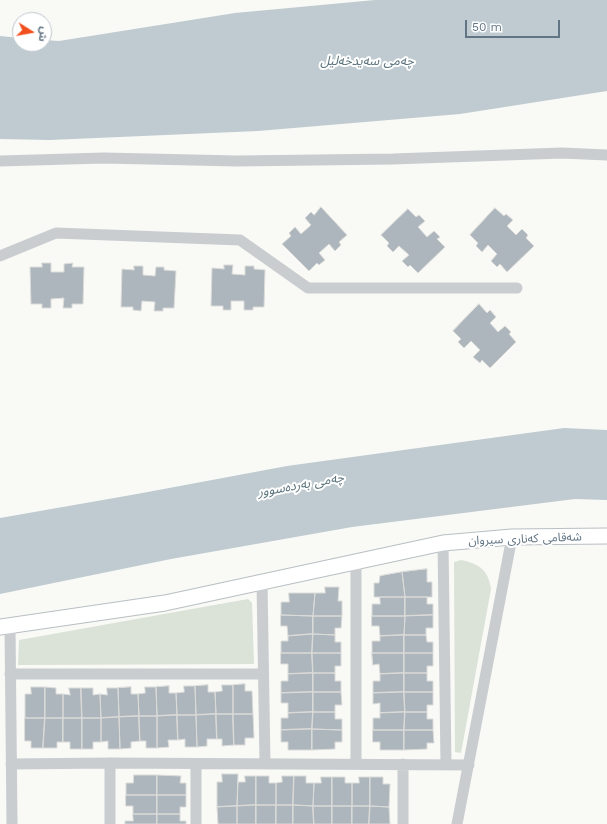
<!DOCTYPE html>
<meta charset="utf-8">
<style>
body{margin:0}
#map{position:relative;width:607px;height:824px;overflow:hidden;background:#f9f9f6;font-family:"Work Sans","Noto Sans Arabic",sans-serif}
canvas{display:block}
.north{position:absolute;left:12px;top:12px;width:40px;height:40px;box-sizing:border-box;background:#fff;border:1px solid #c0c8ce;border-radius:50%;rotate:101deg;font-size:11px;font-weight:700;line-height:16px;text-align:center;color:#627584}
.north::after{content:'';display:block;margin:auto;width:14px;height:18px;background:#f14f1e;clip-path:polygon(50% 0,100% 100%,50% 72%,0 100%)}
.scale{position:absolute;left:465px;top:20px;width:95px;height:18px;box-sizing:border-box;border:2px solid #627584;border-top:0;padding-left:5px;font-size:12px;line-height:14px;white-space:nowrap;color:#627584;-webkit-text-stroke:3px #fff;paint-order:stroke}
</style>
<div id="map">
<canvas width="607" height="824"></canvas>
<div class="north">ش</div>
<div class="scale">50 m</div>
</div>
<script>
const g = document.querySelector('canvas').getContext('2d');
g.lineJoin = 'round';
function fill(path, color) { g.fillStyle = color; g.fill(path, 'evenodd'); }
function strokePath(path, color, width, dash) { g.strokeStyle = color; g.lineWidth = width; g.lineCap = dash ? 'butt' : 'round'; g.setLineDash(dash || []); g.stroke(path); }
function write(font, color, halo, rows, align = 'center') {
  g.font = font + ' "Work Sans","Noto Sans Arabic",sans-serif'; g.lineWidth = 4; g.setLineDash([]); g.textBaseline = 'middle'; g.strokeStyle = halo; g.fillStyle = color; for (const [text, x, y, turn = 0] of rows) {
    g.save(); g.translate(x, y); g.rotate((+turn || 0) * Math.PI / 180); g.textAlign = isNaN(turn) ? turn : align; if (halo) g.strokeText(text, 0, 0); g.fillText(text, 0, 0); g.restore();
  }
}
fill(new Path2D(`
 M461 560C479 564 488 569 491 589L461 753 455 752 454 562Z
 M248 599 252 603 254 664 18 665 19 640Z`), '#dbe2d7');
fill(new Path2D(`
 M375 0H607V91L460 114 258 131 50 140 0 139V36L20 38V44H44V40L59 41 235 13Z
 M564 428 607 430V500L575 499 352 527 171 559 0 594V518L137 494 287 466Z`), '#bfcbd0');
const building = new Path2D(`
 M321 207 347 235 339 242 341 245 335 251 329 244 319 253 325 260 319 265 317 263 309 271 282 244 291 236 289 233 295 227 301 234 311 225 305 218 311 212 314 215Z
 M495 208 504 216 506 214 513 220 507 226 516 235 522 229 528 235 526 238 534 246 507 272 500 264 497 267 491 261 497 254 488 245 482 252 476 246 478 243 470 235Z
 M408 209 416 217 419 215 425 221 418 227 427 237 434 231 440 237 437 239 445 247 418 273 410 265 408 267 402 261 409 255 399 246 393 252 387 246 389 243 381 235Z
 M42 263H51V272H64V264L73 263 72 267H84L83 304H72V308H63L64 298 51 299V308H42V304H31L30 267H42Z
 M224 265H233L232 274 245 275V266H254V269L265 270 264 307H253V310H244V301H231V310H223V306H211L212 268 224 269Z
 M134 266H143V275L155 276 156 267H164V270L176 271 174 308H163V311H154L155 302 142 301 141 311 133 310V307H121L122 269 134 270Z
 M479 304 487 313 490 310 496 317 490 323 498 332 505 326 511 332 509 334 516 342 490 368 482 360 480 363 473 357 480 350 471 341 464 348 458 342 461 339 453 331Z
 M427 569V582H432V597H405L402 572Z
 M402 572 405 597H374V583H379L380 576Z
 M325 587H339L338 601H342V616H313L315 593H325Z
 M289 593H315L313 616 281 615V602H289Z
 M380 597H405V616H372V604H380Z
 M405 597H427V604H433V615L405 616Z
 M281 615 313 616V634L288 636 287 626H281Z
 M433 615V628H426V635H404L405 616Z
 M313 616H342L341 628H335V635L313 634Z
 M372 616H405L404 635 380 636 379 626H372Z
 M313 634 312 653H281V641H288V636Z
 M313 634 335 635V642H341V653H312Z
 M404 635V653H372V641H380V636Z
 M404 635H426L427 642H433V653H404Z
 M281 653H312L313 673 288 674V664H281Z
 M312 653H341V666H335V673H313Z
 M372 653H404V673L380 674 379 664 373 665Z
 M404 653H433V666H427V673H404Z
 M313 673V692L281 693V681H288V674Z
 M313 673H335V681H341V692H313Z
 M404 673V692L373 693V681H380V674Z
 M404 673H427V681H433V692H404Z
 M245 684V691H252L253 714H233V685Z
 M208 685V692H215L216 714 196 715 195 686Z
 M222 685H233V714H216L215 692 222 691Z
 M169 686V693H176L177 715 157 716 156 687Z
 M184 686H195L196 715H177L176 693 184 692Z
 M31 687H45V718H25V694H31Z
 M45 687 56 688V694H63V718H45Z
 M131 687V694H138L139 716 119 717 118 688Z
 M145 687H156L157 716H139L138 694 145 693Z
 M69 688H81L82 718H63V694L70 695Z
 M81 688H93V695L100 694 101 718H82Z
 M107 688H118L119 717 101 718 100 694 107 695Z
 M313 692V712L288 713V703H281V693Z
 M313 692H341L342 705H335V712H313Z
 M404 692 405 712 380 713V703L373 704V693Z
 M404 692H433V705H427V712H405Z
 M313 712H335V719H342V730L312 729Z
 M313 712 312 729 281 730V718H288V713Z
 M405 712H427V719H433V730H404Z
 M405 712 404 730H373V718H380V713Z
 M216 714H233L234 745 222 746V739H217Z
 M216 714 217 739H207V746L197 747 196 715Z
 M233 714H253L254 738H245V745H234Z
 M177 715H196L197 747H185V739L178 740Z
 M177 715 178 740H168L169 747 157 748V716Z
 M139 716 140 741 131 742V748L120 749 119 717Z
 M139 716H157V748H146V741H140Z
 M119 717 120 749H108V741L101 742V718Z
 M25 718H45L43 748H31V741H25Z
 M45 718H63V742H57V748H43Z
 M63 718H82V749H70V742H63Z
 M82 718H101V742H93V749H82Z
 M312 729V750H288V742H281V730Z
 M312 729 342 730V742H335V749L312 750Z
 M373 730H404V750H380V742H373Z
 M404 730H433L434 743H427V749L404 750Z
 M222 774H238L237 806 217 807V782H222Z
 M134 775H157V795H126V783H133Z
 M157 775 181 776 180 783H186V795H157Z
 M245 776H256V805L237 806 238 782H245Z
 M256 776H269V783H276V805H256Z
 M282 776H294L293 805H276V783L282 782Z
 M294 776H306V783H314L313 806 293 805Z
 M321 777H332V806H313L314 783H321Z
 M332 777H345V783H352V806H332Z
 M359 777H370V806H352V783H359Z
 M370 777H383V784H390L389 807 370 806Z
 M126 795H157V814H133V806H126Z
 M157 795H186V807H180V814H157Z
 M256 805V824H237V806Z
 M256 805H276V824H256Z
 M276 805H293V824H276Z
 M293 805 313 806 314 824H293Z
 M237 806V824H218L217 807Z
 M313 806H332V824H314Z
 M332 806H352V824H332Z
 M352 806H370L369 824H352Z
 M370 806 389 807 390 824H369Z
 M133 814H157V824H125V821H133Z
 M157 814H180V821H186V824H157Z`);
fill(building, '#adb6bc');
strokePath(building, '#dbdbd9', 1);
const secondary = new Path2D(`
 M0 627 165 603 443 543 512 537 607 536`);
strokePath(secondary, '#b9bfc3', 17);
strokePath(new Path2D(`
 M0 161 104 158 237 161 393 159 562 153 607 155
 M0 256 56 233 240 240 308 288H517
 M443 543 446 765
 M356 561V764
 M262 582 265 764
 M10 626 12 824
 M10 674H263
 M11 764 110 763 469 765
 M110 824V763
 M196 824V764
 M403 824V764
 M457 824 512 537`), '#c9cdd0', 11);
strokePath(secondary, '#fff', 15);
write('12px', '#627584', '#fff', [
 ["شەقامی کەناری سیروان",525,539,-2]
]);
write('italic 13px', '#5d757e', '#fff', [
 ["چەمی سەیدخەلیل",367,61],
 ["چەمی بەردەسوور",301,485,-10]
]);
</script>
